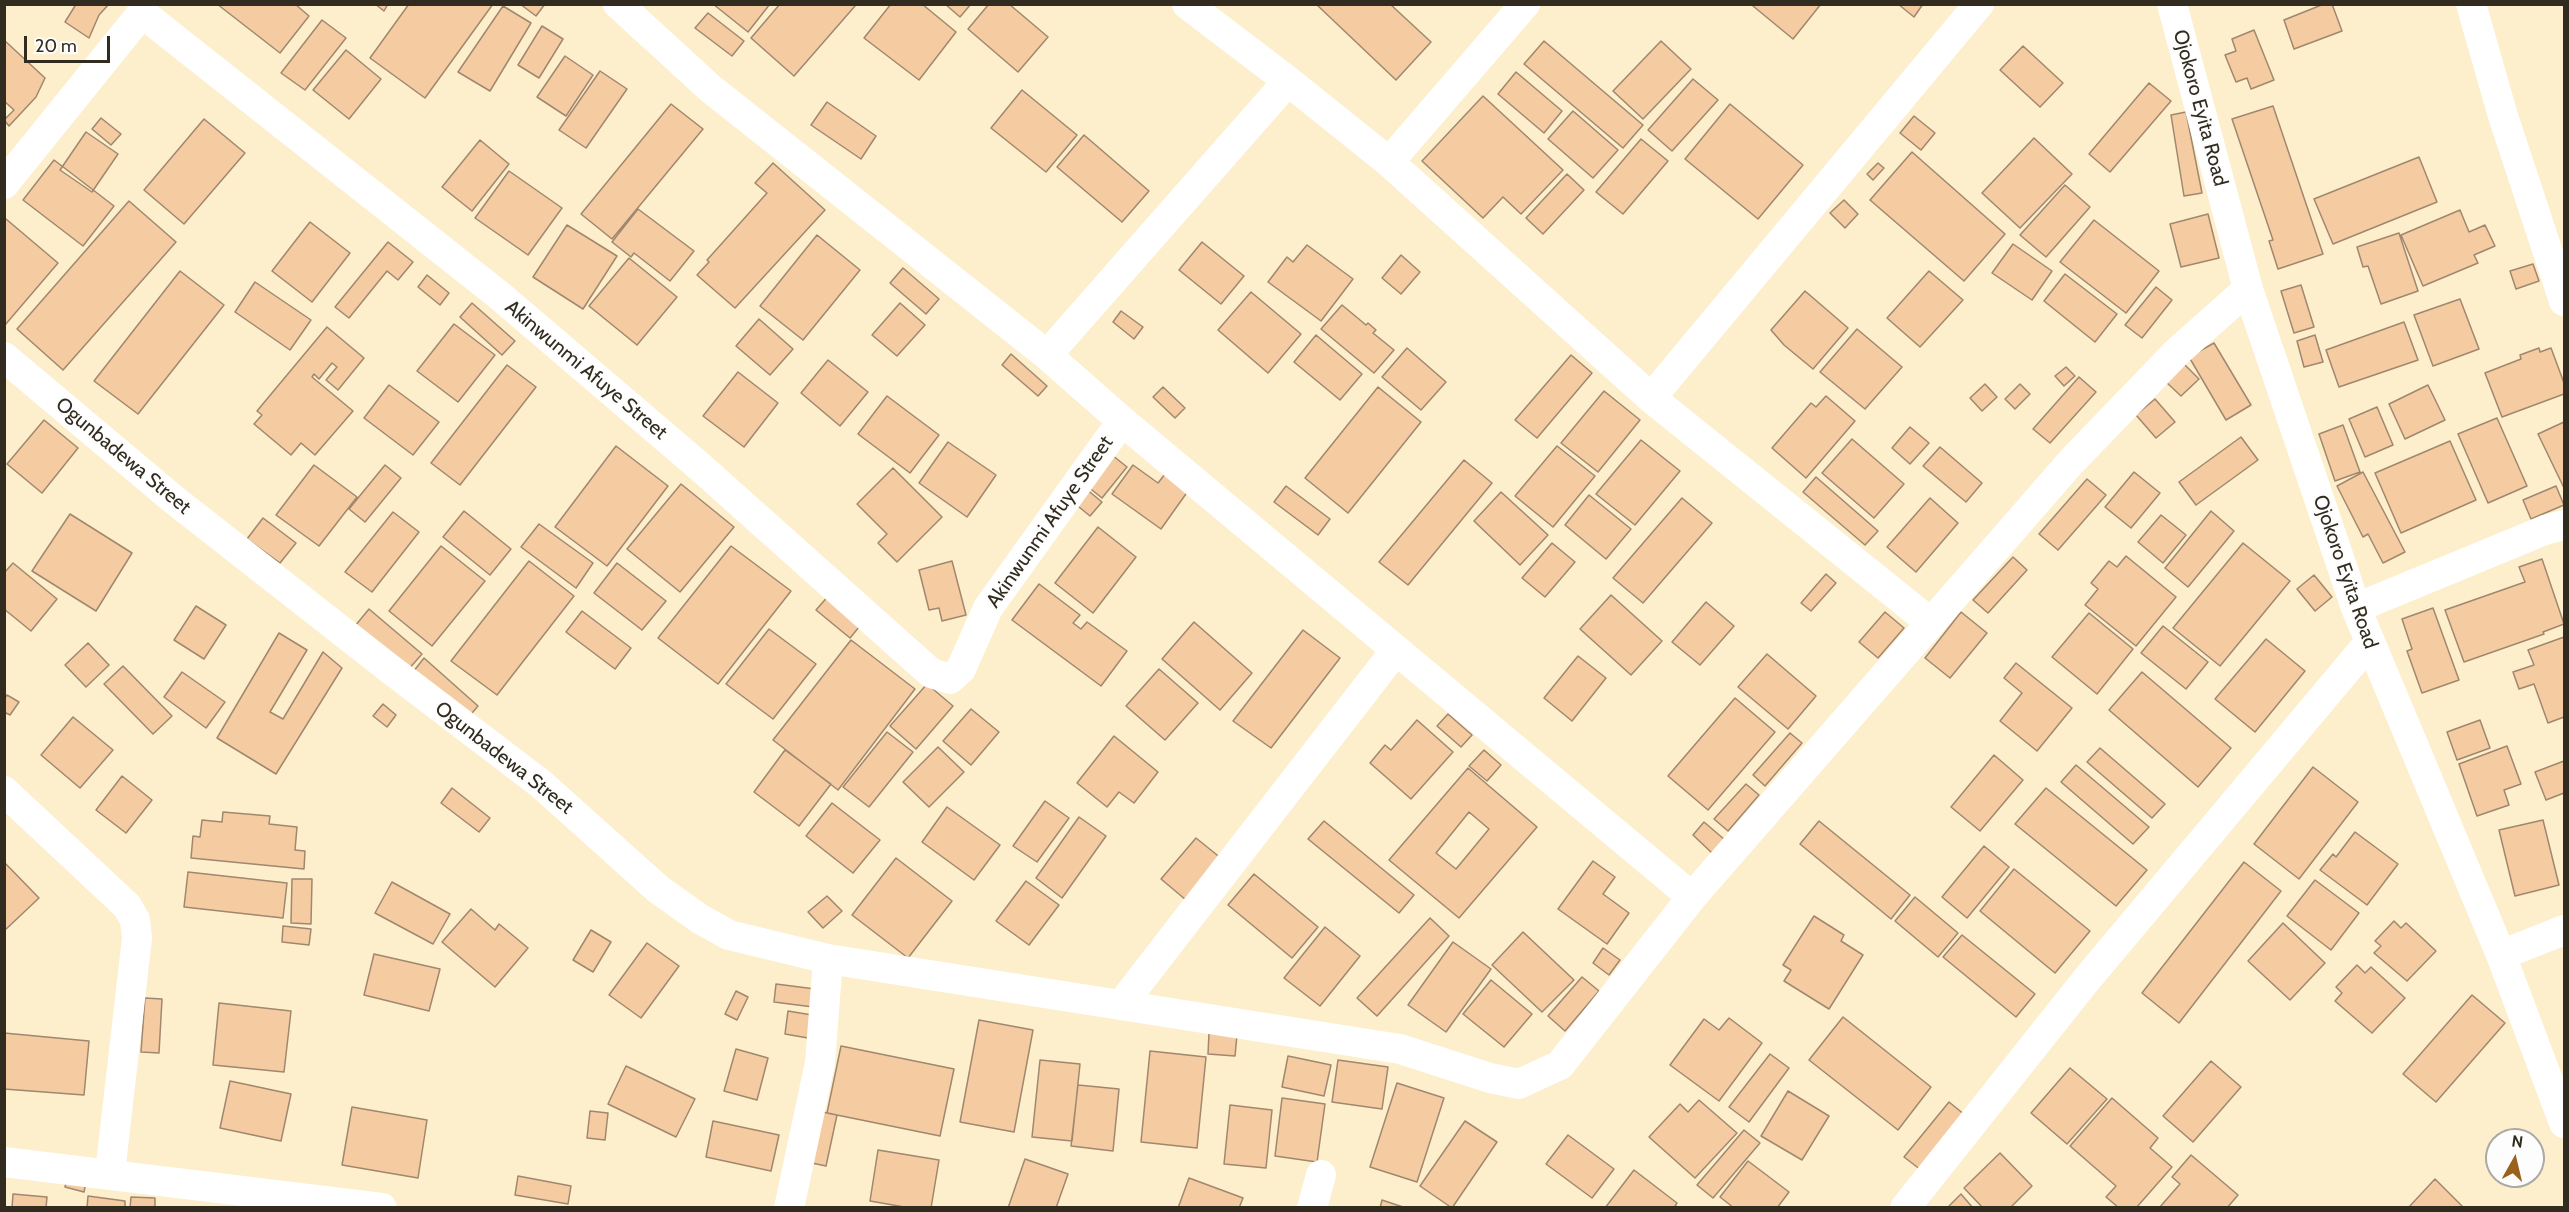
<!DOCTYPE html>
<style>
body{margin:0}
#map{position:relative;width:2569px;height:1212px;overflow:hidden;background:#fdeecc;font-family:Cabin,sans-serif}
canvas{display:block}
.frame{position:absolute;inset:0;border:6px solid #312c1f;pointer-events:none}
.north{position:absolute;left:2485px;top:1128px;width:60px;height:60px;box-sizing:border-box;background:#fdfdfd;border:2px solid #aba9a4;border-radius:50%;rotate:8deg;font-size:16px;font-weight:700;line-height:24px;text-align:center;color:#312c1f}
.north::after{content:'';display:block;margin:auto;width:21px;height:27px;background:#9a601e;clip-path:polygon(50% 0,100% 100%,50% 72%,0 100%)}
.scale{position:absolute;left:24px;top:36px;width:86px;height:27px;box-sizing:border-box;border:3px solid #312c1f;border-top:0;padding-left:8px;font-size:18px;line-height:21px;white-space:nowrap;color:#312c1f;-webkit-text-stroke:4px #fdfdfd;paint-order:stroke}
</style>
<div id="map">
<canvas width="2569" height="1212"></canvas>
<div class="frame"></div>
<div class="north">N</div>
<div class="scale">20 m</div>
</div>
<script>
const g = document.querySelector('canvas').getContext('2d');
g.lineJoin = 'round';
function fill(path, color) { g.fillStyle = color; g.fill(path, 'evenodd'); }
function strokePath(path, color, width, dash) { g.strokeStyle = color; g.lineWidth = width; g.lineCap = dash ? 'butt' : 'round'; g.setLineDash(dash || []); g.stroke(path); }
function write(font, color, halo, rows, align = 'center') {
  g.font = font + ' Cabin,sans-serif'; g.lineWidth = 4.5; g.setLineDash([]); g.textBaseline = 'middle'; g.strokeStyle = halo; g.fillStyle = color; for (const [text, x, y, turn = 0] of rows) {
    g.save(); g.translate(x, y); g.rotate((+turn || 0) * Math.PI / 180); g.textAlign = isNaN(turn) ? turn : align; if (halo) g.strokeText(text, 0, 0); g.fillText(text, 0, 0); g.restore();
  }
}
const building = new Path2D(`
 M72 4H109L99 15 89 38 65 22 75 6Z
 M217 4H295L309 16 280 53Z
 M375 4H388L384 11Z
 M409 4H493L425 98 370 58Z
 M520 4H545L536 16Z
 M713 4H770L748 32Z
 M780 4H852L855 6 794 76 751 38Z
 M891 4H922L956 32 919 80 864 38Z
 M945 4H971L960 17Z
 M989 4H1009L1048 37 1018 72 968 29Z
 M1316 4H1390L1431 42 1396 80Z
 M1754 4H1821L1793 39 1753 6Z
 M1898 4H1923L1914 17Z
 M2324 4H2332L2342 31 2294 49 2284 20Z
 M503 6 531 23 490 91 458 72Z
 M708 13 744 41 732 56 695 28Z
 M322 20 346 38 305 90 281 73Z
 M542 26 563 39 539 78 518 65Z
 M2254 30 2274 80 2251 89 2247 78 2236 82 2225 55 2236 51 2232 39Z
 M4 40 45 78 36 97 9 126 4 120 14 110 4 101Z
 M1544 41 1643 125 1623 148 1524 64Z
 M1661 41 1691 69 1643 119 1613 91Z
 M2023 46 2063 83 2040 107 2000 70Z
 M346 50 381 79 349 119 313 90Z
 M565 56 593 75 566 116 537 97Z
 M600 71 627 89 586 148 559 130Z
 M1516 72 1562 111 1544 133 1498 94Z
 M1693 79 1718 100 1672 151 1648 130Z
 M2149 83 2171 101 2110 172 2089 154Z
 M1022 90 1077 135 1046 172 991 128Z
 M1483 96 1563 170 1521 214 1503 197 1483 218 1422 161Z
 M827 102 876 136 861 159 811 125Z
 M671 104 703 129 612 239 581 214Z
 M1730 104 1803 165 1758 219 1685 159Z
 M2273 106 2323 254 2278 269 2269 241 2273 240 2232 119Z
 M1573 111 1618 150 1593 178 1548 139Z
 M2186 112 2202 193 2184 196 2171 115Z
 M1914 116 1935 133 1921 150 1900 133Z
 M101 118 121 134 111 145 92 129Z
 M204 119 245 153 184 224 144 190Z
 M86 132 118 154 92 192 60 170Z
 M1084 135 1149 191 1122 222 1057 167Z
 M2034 138 2072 174 2020 228 1982 193Z
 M1641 139 1668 161 1623 214 1596 192Z
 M480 140 509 164 472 211 442 187Z
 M1912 152 2005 234 1964 281 1870 200Z
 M2419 157 2437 202 2333 244 2314 199Z
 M54 160 114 206 83 246 23 200Z
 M773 163 825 210 735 308 697 275 709 262 707 260 767 193 755 183Z
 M1878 163 1884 168 1873 180 1867 174Z
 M509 171 562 208 528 255 475 218Z
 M1567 174 1584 190 1543 234 1526 218Z
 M2065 185 2090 207 2046 257 2020 235Z
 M1844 200 1858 214 1845 228 1830 213Z
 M129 201 176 242 63 370 17 329Z
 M638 209 694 251 670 281 634 253 631 257 612 242Z
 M2460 210 2469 232 2485 225 2495 246 2474 255 2478 263 2423 286 2401 235Z
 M2208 214 2219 258 2181 267 2170 224Z
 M6 219 58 263 5 325 4 220Z
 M2094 220 2159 271 2126 313 2060 262Z
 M310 222 350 253 312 302 272 271Z
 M567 225 617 256 583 309 533 277Z
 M2399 233 2418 291 2381 304 2368 266 2363 267 2357 247Z
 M817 235 860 270 803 340 760 306Z
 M388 242 413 262 398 280 387 271 349 318 335 307Z
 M1202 242 1244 276 1221 304 1179 270Z
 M2013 244 2052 271 2032 300 1992 273Z
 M1307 245 1353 279 1321 321 1268 282 1287 257 1293 262Z
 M1401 255 1420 272 1401 294 1382 278Z
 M629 258 677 297 637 345 589 306Z
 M2533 264 2539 281 2516 289 2510 271Z
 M903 268 939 299 926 314 890 283Z
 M180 271 224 305 138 414 94 381Z
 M1929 271 1963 300 1920 347 1887 318Z
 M2065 274 2117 314 2095 342 2044 301Z
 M427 275 449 293 440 305 418 287Z
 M255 282 311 320 290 350 235 312Z
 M2301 285 2314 327 2294 333 2281 291Z
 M2156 287 2172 300 2142 338 2125 325Z
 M1805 291 1848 328 1813 369 1784 345 1771 330Z
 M1251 292 1301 334 1268 373 1218 330Z
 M2460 299 2479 349 2433 366 2414 315Z
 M472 303 515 341 502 355 460 317Z
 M900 303 925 325 897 356 872 335Z
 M1342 305 1366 325 1368 323 1376 330 1373 333 1394 350 1374 373 1321 329Z
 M1121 311 1143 327 1134 339 1113 322Z
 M759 319 793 349 770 375 736 346Z
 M2404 322 2418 360 2339 387 2326 350Z
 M454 324 495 355 458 402 417 371Z
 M327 327 364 358 338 390 326 380 337 367 332 363 319 379 314 374 312 377 353 411 315 455 301 443 291 455 254 424 262 415 257 411Z
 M1857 329 1902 367 1865 409 1820 372Z
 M1316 335 1362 374 1340 400 1294 362Z
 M2315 335 2323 362 2304 367 2297 341Z
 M2214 343 2251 405 2226 420 2189 357Z
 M1407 348 1446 382 1421 410 1382 377Z
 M2539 348 2540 352 2551 348 2564 383V394L2502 417 2485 373 2521 359 2520 355Z
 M1011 354 1047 386 1038 396 1002 365Z
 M1571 355 1592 373 1537 438 1515 420Z
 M828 360 868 392 840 426 801 393Z
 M2183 363 2199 379 2181 396 2165 381Z
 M507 365 536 387 460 485 431 463Z
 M2066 367 2075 376 2064 386 2055 376Z
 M738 372 778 403 744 447 703 416Z
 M2079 377 2096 392 2050 443 2033 429Z
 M1985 384 1997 397 1982 411 1970 398Z
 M2020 384 2030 394 2015 409 2005 399Z
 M389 385 439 422 413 455 364 418Z
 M2428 385 2445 420 2405 439 2389 404Z
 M1163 387 1185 408 1175 418 1153 397Z
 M1378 387 1421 422 1348 513 1305 478Z
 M1604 391 1640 420 1598 472 1561 443Z
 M887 396 939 435 910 473 858 434Z
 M1826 396 1855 421 1806 478 1772 448 1811 403 1816 407Z
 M2155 399 2175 422 2156 438 2136 415Z
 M2377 407 2393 445 2365 457 2349 419Z
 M2497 418 2527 486 2488 503 2458 434Z
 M44 420 78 448 42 493 7 464Z
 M2564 422V488L2538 434Z
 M2343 425 2360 472 2335 481 2319 434Z
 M1910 427 1929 443 1910 464 1892 448Z
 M2241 437 2258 460 2196 505 2179 482Z
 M1852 439 1904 484 1874 518 1822 473Z
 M1641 440 1680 471 1635 525 1596 494Z
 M2450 441 2476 500 2401 533 2375 473Z
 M948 442 996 475 967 517 919 483Z
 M616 446 668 486 607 566 555 527Z
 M1557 446 1595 476 1553 527 1515 496Z
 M1940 447 1982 483 1966 502 1923 466Z
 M1107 451 1127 467 1102 498 1082 482Z
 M1464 460 1492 483 1408 585 1379 562Z
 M314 465 357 497 319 546 276 515Z
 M385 465 401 478 365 522 349 509Z
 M1133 465 1158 483 1165 474 1188 491 1161 529 1112 494Z
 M893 468 942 517 897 562 878 543 887 534 857 504Z
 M2134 472 2160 493 2131 528 2105 507Z
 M2363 472 2405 552 2383 563 2368 534 2363 537 2337 486Z
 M1816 477 1878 531 1865 545 1803 492Z
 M2087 479 2106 495 2058 550 2039 534Z
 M681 484 734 527 680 592 627 549Z
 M1080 484 1102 502 1090 516 1068 498Z
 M1286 486 1330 519 1318 535 1274 502Z
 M2556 486 2564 505 2531 519 2523 500Z
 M1501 492 1548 535 1520 565 1474 521Z
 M1589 495 1631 529 1606 559 1565 525Z
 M1682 498 1712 523 1643 603 1613 578Z
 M1930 498 1958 523 1916 572 1887 547Z
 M464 511 511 549 490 575 443 537Z
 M2211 511 2234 531 2188 587 2165 568Z
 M393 512 419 532 372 592 345 572Z
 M70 514 132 553 96 611 32 571Z
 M2161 515 2186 535 2163 563 2138 542Z
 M263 518 296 543 280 563 247 539Z
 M539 524 593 563 576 588 521 547Z
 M1098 527 1136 557 1093 613 1055 583Z
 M1552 543 1575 562 1545 597 1522 578Z
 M2243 543 2290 581 2220 666 2173 628Z
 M441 546 485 581 432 646 389 611Z
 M731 546 791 591 718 684 658 638Z
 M2126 556 2176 597 2136 646 2085 605 2098 589 2091 583 2109 561 2117 567Z
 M2013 557 2027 570 1988 613 1973 600Z
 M2542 559 2564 624 2543 632 2544 634 2464 662 2445 610 2525 582 2519 567Z
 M529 561 574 596 497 695 451 661Z
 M952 561 966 615 942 621 939 608 929 610 919 570Z
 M13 563 57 599 31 631 4 609V573Z
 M617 563 666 601 642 630 594 593Z
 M1826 574 1836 583 1811 611 1801 603Z
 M2314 575 2332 597 2315 611 2297 589Z
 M1039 584 1080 615 1073 623 1081 629 1087 622 1127 651 1101 686 1012 620Z
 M830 594 864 621 850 638 816 610Z
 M1611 595 1662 641 1631 675 1580 629Z
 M1706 602 1734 626 1700 665 1672 642Z
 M196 606 226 625 204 659 174 640Z
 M2433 608 2459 680 2422 693 2407 651 2412 649 2402 619Z
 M369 609 422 654 407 671 355 626Z
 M582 611 631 648 615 669 566 632Z
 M1885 612 1904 628 1878 658 1859 642Z
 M1961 612 1987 633 1950 678 1925 658Z
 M2089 613 2133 649 2097 694 2052 657Z
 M1194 622 1252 673 1220 710 1162 659Z
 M2163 626 2208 662 2186 689 2141 653Z
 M769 629 816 664 773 719 726 684Z
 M1303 630 1340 658 1271 748 1233 721Z
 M279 633 307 650 270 712 283 719 323 652 342 668 276 774 217 738Z
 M2564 637V717L2548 723 2534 684 2519 689 2513 672 2534 665 2528 650Z
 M2266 639 2305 671 2255 732 2215 699Z
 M851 640 915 689 838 790 773 740Z
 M88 643 109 665 86 687 65 665Z
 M1767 654 1816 696 1788 729 1738 687Z
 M1578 656 1606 678 1572 721 1544 698Z
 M424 658 478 706 467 719 413 672Z
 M2016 663 2072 708 2037 751 2000 721 2022 693 2004 678Z
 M123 666 172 716 153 734 104 684Z
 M1159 669 1198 703 1165 740 1126 706Z
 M182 672 225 702 206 728 164 697Z
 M2142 672 2231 748 2198 787 2109 710Z
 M927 684 953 706 916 749 890 726Z
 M7 695 19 702 10 715 4 712V699Z
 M1735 698 1775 732 1708 810 1668 776Z
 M383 704 396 715 387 727 373 716Z
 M971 709 999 732 971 765 943 741Z
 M1448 714 1472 735 1461 747 1437 726Z
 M73 717 113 750 80 788 41 755Z
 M1417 720 1453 752 1411 799 1370 763 1385 745 1391 750Z
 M2480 720 2490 748 2457 760 2447 732Z
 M887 732 913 752 869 807 843 787Z
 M1790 733 1802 743 1765 786 1753 775Z
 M1114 736 1158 772 1134 803 1119 792 1107 807 1077 783Z
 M2507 746 2521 784 2504 790 2509 805 2477 816 2459 764Z
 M938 747 964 772 929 807 903 782Z
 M2100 748 2165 804 2152 818 2087 762Z
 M785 750 831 784 799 826 754 792Z
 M1484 750 1501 765 1487 781 1469 766Z
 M1994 755 2023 780 1980 831 1951 807Z
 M2564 761V793L2546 800 2535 772Z
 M2076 765 2149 827 2133 844 2061 782Z
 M2313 767 2358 802 2299 879 2254 844Z
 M1468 768 1537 827 1459 918 1389 860ZM1469 812 1489 829 1456 869 1436 853Z
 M122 776 152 800 126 833 96 810Z
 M1746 784 1759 795 1728 831 1714 819Z
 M452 788 490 818 479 832 441 803Z
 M2046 788 2147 870 2116 906 2015 824Z
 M1045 801 1069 818 1037 862 1013 846Z
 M832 803 880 840 853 873 806 836Z
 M947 807 1000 845 974 880 922 842Z
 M223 812 270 816 269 824 297 827 295 850 305 851 304 869 191 858 193 836 200 837 202 820 222 822Z
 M1079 817 1106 836 1062 898 1036 878Z
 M2543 820 2559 885 2515 896 2499 830Z
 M1324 821 1414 895 1399 913 1308 839Z
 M1819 821 1910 895 1891 919 1800 844Z
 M1704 822 1725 840 1713 854 1693 835Z
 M2355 832 2398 864 2367 905 2320 870 2333 854 2336 857Z
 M1196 838 1222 859 1186 900 1161 879Z
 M1984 846 2009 867 1967 918 1942 897Z
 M896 858 952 901 908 958 852 915Z
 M1593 861 1615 877 1603 894 1629 913 1607 944 1558 909Z
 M4 862 39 898 4 931Z
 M2244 862 2281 891 2179 1023 2142 993Z
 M2014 869 2090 931 2055 973 1980 911Z
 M188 872 287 883 283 918 184 907Z
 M1254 874 1318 927 1292 958 1228 905Z
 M292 879H312L311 924 291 923Z
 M2315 880 2359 913 2331 950 2287 916Z
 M1026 881 1059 905 1029 945 996 921Z
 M392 882 450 914 433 944 375 913Z
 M827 896 842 911 823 928 808 912Z
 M1915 897 1958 933 1938 957 1895 921Z
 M471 909 495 930 499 924 528 948 495 987 442 942Z
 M1814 916 1844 935 1841 941 1863 955 1829 1009 1784 981 1791 970 1783 965Z
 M1430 918 1449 936 1377 1016 1357 998Z
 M2394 921 2401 928 2406 923 2436 951 2407 981 2374 953 2381 946 2375 941Z
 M2283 923 2325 963 2290 1000 2248 961Z
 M283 926 311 929 309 945 282 942Z
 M1325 927 1360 956 1320 1006 1284 978Z
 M591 930 611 942 593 972 573 960Z
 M1523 932 1574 980 1542 1012 1492 965Z
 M1962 935 2035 994 2016 1017 1943 957Z
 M1453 942 1491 969 1446 1032 1408 1005Z
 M647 943 679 966 641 1018 609 995Z
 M1603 948 1620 960 1609 975 1593 963Z
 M374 954 440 969 429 1011 364 995Z
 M2357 965 2365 973 2371 967 2405 998 2372 1033 2335 1001 2342 993 2336 987Z
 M1582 977 1599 991 1565 1031 1548 1016Z
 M1491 980 1532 1014 1504 1047 1463 1014Z
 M776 984 823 990 821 1008 774 1002Z
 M736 991 748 997 737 1020 725 1014Z
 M2472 995 2505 1023 2436 1102 2403 1074Z
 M145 998 162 999 159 1053 141 1052Z
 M219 1003 291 1011 284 1072 213 1065Z
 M788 1011 812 1015 808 1038 785 1034Z
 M1843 1017 1931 1087 1898 1130 1809 1060Z
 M1729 1018 1762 1043 1719 1101 1670 1065 1704 1019 1719 1030Z
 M979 1020 1033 1030 1014 1132 960 1122Z
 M4 1033 89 1041 84 1095 4 1089Z
 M1209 1033 1237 1035 1235 1056 1208 1054Z
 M841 1046 954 1069 940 1136 827 1113Z
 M736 1049 768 1058 757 1100 724 1091Z
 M1150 1051 1206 1057 1197 1148 1141 1142Z
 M1770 1054 1789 1068 1749 1122 1729 1107Z
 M1288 1056 1331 1065 1324 1096 1282 1087Z
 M1040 1060 1080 1064 1072 1141 1032 1137Z
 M1338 1060 1388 1067 1382 1109 1332 1102Z
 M2211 1061 2241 1087 2193 1142 2163 1116Z
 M626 1066 695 1099 676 1137 608 1104Z
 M2070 1068 2107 1099 2067 1144 2031 1113Z
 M230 1081 291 1094 281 1141 220 1128Z
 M1397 1083 1444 1098 1417 1182 1370 1167Z
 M1078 1085 1119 1089 1113 1151 1071 1146Z
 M1788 1091 1829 1116 1802 1160 1761 1136Z
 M1282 1098 1325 1104 1317 1162 1275 1156Z
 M2112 1098 2158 1138 2150 1148 2172 1167 2136 1208H2119L2106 1197 2116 1186 2070 1146Z
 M1699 1100 1737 1133 1695 1178 1649 1137 1680 1104 1688 1112Z
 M1949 1102 1965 1115 1921 1170 1904 1157Z
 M1230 1105 1272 1110 1266 1168 1224 1164Z
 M352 1107 427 1120 418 1178 342 1165Z
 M590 1111 608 1113 605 1140 587 1138Z
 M818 1111 837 1115 826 1166 807 1162Z
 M713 1121 779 1135 771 1171 706 1157Z
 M1465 1121 1497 1142 1452 1208 1420 1186Z
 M1744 1130 1760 1143 1713 1198 1697 1185Z
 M1568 1135 1614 1169 1592 1198 1546 1164Z
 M878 1150 939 1160 931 1208H910L870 1201Z
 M2000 1153 2032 1186 2010 1208H1983L1964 1188Z
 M2191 1155 2238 1195 2227 1208H2159L2180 1184 2172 1177Z
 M1025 1159 1068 1174 1056 1208H1008Z
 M1748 1161 1789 1192 1777 1208H1734L1720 1197Z
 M1634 1170 1677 1203 1674 1208H1605Z
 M68 1174 87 1178 84 1192 65 1187Z
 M518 1176 571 1186 568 1204 515 1195Z
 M1189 1178 1243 1198 1239 1208H1178Z
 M2435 1179 2464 1208H2408Z
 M13 1194 47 1197 46 1208H12Z
 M1961 1194 1973 1208H1947Z
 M88 1196 125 1201V1208H87Z
 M131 1197 155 1198V1208H130Z
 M1382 1200 1406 1208H1380Z`);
fill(building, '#f5cca2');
strokePath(building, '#a0876e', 1.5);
strokePath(new Path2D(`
 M618 4 711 89 1047 355 1122 421 1692 897
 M1187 4 1288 81 1389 162 1651 398 1931 623
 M2172 4 2248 289 2356 608 2501 955 2564 1123
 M2471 4 2503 116 2564 301
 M1389 162 1525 4
 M4 184 142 13 500 296 699 466 931 673 950 679 961 669 988 608 1122 421
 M1047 355 1288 81
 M4 357 173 499 390 669 541 784 658 889 700 919 729 935 828 959 1400 1049 1490 1078 1519 1084 1560 1065 1692 897 2071 462 2177 352 2248 289
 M1651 398 1979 4
 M2356 608 2545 530 2564 525
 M4 791 127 906 135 920 137 938 110 1173
 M2501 955 2564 930
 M1121 1005 1396 650
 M4 1162 382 1208
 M789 1208 820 1063 828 959
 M1312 1208 1321 1175
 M1905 1208 2087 979 2369 643`), '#fff', 30);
write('20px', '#312c1f', '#fdfdfd', [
 ["Ojokoro Eyita Road",2200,108,75],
 ["Akinwunmi Afuye Street",586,370,40],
 ["Ogunbadewa Street",123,456,40],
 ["Akinwunmi Afuye Street",1050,522,-55],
 ["Ojokoro Eyita Road",2345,572,71],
 ["Ogunbadewa Street",504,758,38]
]);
</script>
